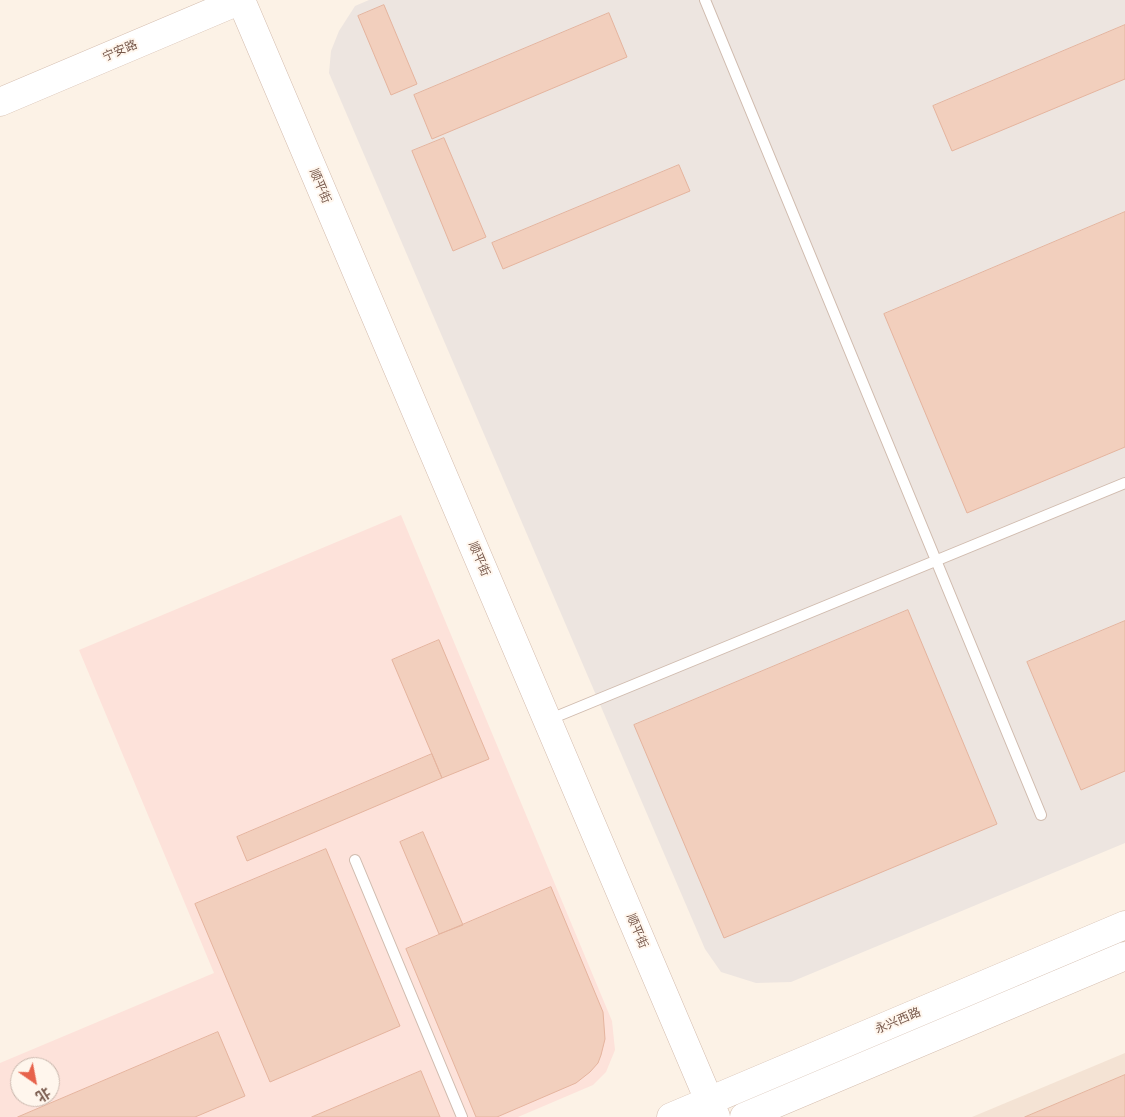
<!DOCTYPE html>
<meta charset="utf-8">
<style>
body{margin:0}
#map{position:relative;width:1125px;height:1117px;overflow:hidden;background:#fcf2e6;font-family:Figtree,"Noto Sans SC",sans-serif}
canvas{display:block}
.north{position:absolute;left:10px;top:1057px;width:50px;height:50px;box-sizing:border-box;background:#fff6ed;border:1px solid #c8b6ac;border-radius:50%;rotate:147deg;font-size:14px;font-weight:700;line-height:20px;text-align:center;color:#76574a}
.north::after{content:'';display:block;margin:auto;width:18px;height:22px;background:#e7624b;clip-path:polygon(50% 0,100% 100%,50% 72%,0 100%)}
</style>
<div id="map">
<canvas width="1125" height="1117"></canvas>
<div class="north">北</div>
</div>
<script>
const g = document.querySelector('canvas').getContext('2d');
g.lineJoin = 'round';
function fill(path, color) { g.fillStyle = color; g.fill(path, 'evenodd'); }
function strokePath(path, color, width, dash) { g.strokeStyle = color; g.lineWidth = width; g.lineCap = dash ? 'butt' : 'round'; g.setLineDash(dash || []); g.stroke(path); }
function write(font, color, halo, rows, align = 'center') {
  g.font = font + ' Figtree,"Noto Sans SC",sans-serif'; g.lineWidth = 4; g.setLineDash([]); g.textBaseline = 'middle'; g.strokeStyle = halo; g.fillStyle = color; for (const [text, x, y, turn = 0] of rows) {
    g.save(); g.translate(x, y); g.rotate((+turn || 0) * Math.PI / 180); g.textAlign = isNaN(turn) ? turn : align; if (halo) g.strokeText(text, 0, 0); g.fillText(text, 0, 0); g.restore();
  }
}
fill(new Path2D(`
 M1125 1053V1117H972Z`), '#f4e3d4');
fill(new Path2D(`
 M401 515 612 1021 615 1050 606 1072 593 1085 518 1117H0V1063L214 973 79 650ZM20 1067H50V1097H20Z`), '#fde2da');
fill(new Path2D(`
 M369 0H1125V843L791 982 756 983 721 972 705 949 329 73 331 51 339 31 355 6Z`), '#ede5e0');
const building = new Path2D(`
 M384 5 417 84 391 95 358 16Z
 M609 13 627 57 432 139 414 95Z
 M1125 25V79L952 151 933 106Z
 M444 138 486 237 453 251 412 151Z
 M679 165 690 191 503 269 492 243Z
 M1125 212V447L967 513 884 314Z
 M908 610 997 824 724 938 634 725Z
 M1125 621V771L1081 790 1027 662Z
 M439 640 489 759 442 778 392 660Z
 M432 754 442 778 247 861 237 837Z
 M423 832 463 925 439 934 400 842Z
 M326 849 400 1026 270 1082 195 904Z
 M551 887 603 1012 605 1039 601 1055 598 1063 590 1072 576 1083 497 1117H476L406 949Z
 M218 1032 245 1096 195 1117H18Z
 M421 1071 440 1117H312Z
 M1125 1075V1117H1025Z`);
fill(building, '#f2cfbd');
strokePath(building, '#e5b49e', 1);
const lane = new Path2D(`
 M705 0 1041 815
 M548 720 1125 483
 M355 860 462 1117`);
const secondary = new Path2D(`
 M241 0 716 1117
 M0 102 241 0
 M671 1117 1125 925
 M744 1117 1125 956`);
strokePath(lane, '#d0bbae', 12);
strokePath(secondary, '#d3bbac', 29);
strokePath(lane, '#fff', 10);
strokePath(secondary, '#fff', 28);
write('12px', '#76574a', '#fff6ed', [
 ["宁安路",120,51,-23],
 ["顺平街",320,186,67],
 ["顺平街",479,559,67],
 ["顺平街",637,931,67],
 ["永兴西路",898,1021,-23]
]);
</script>
